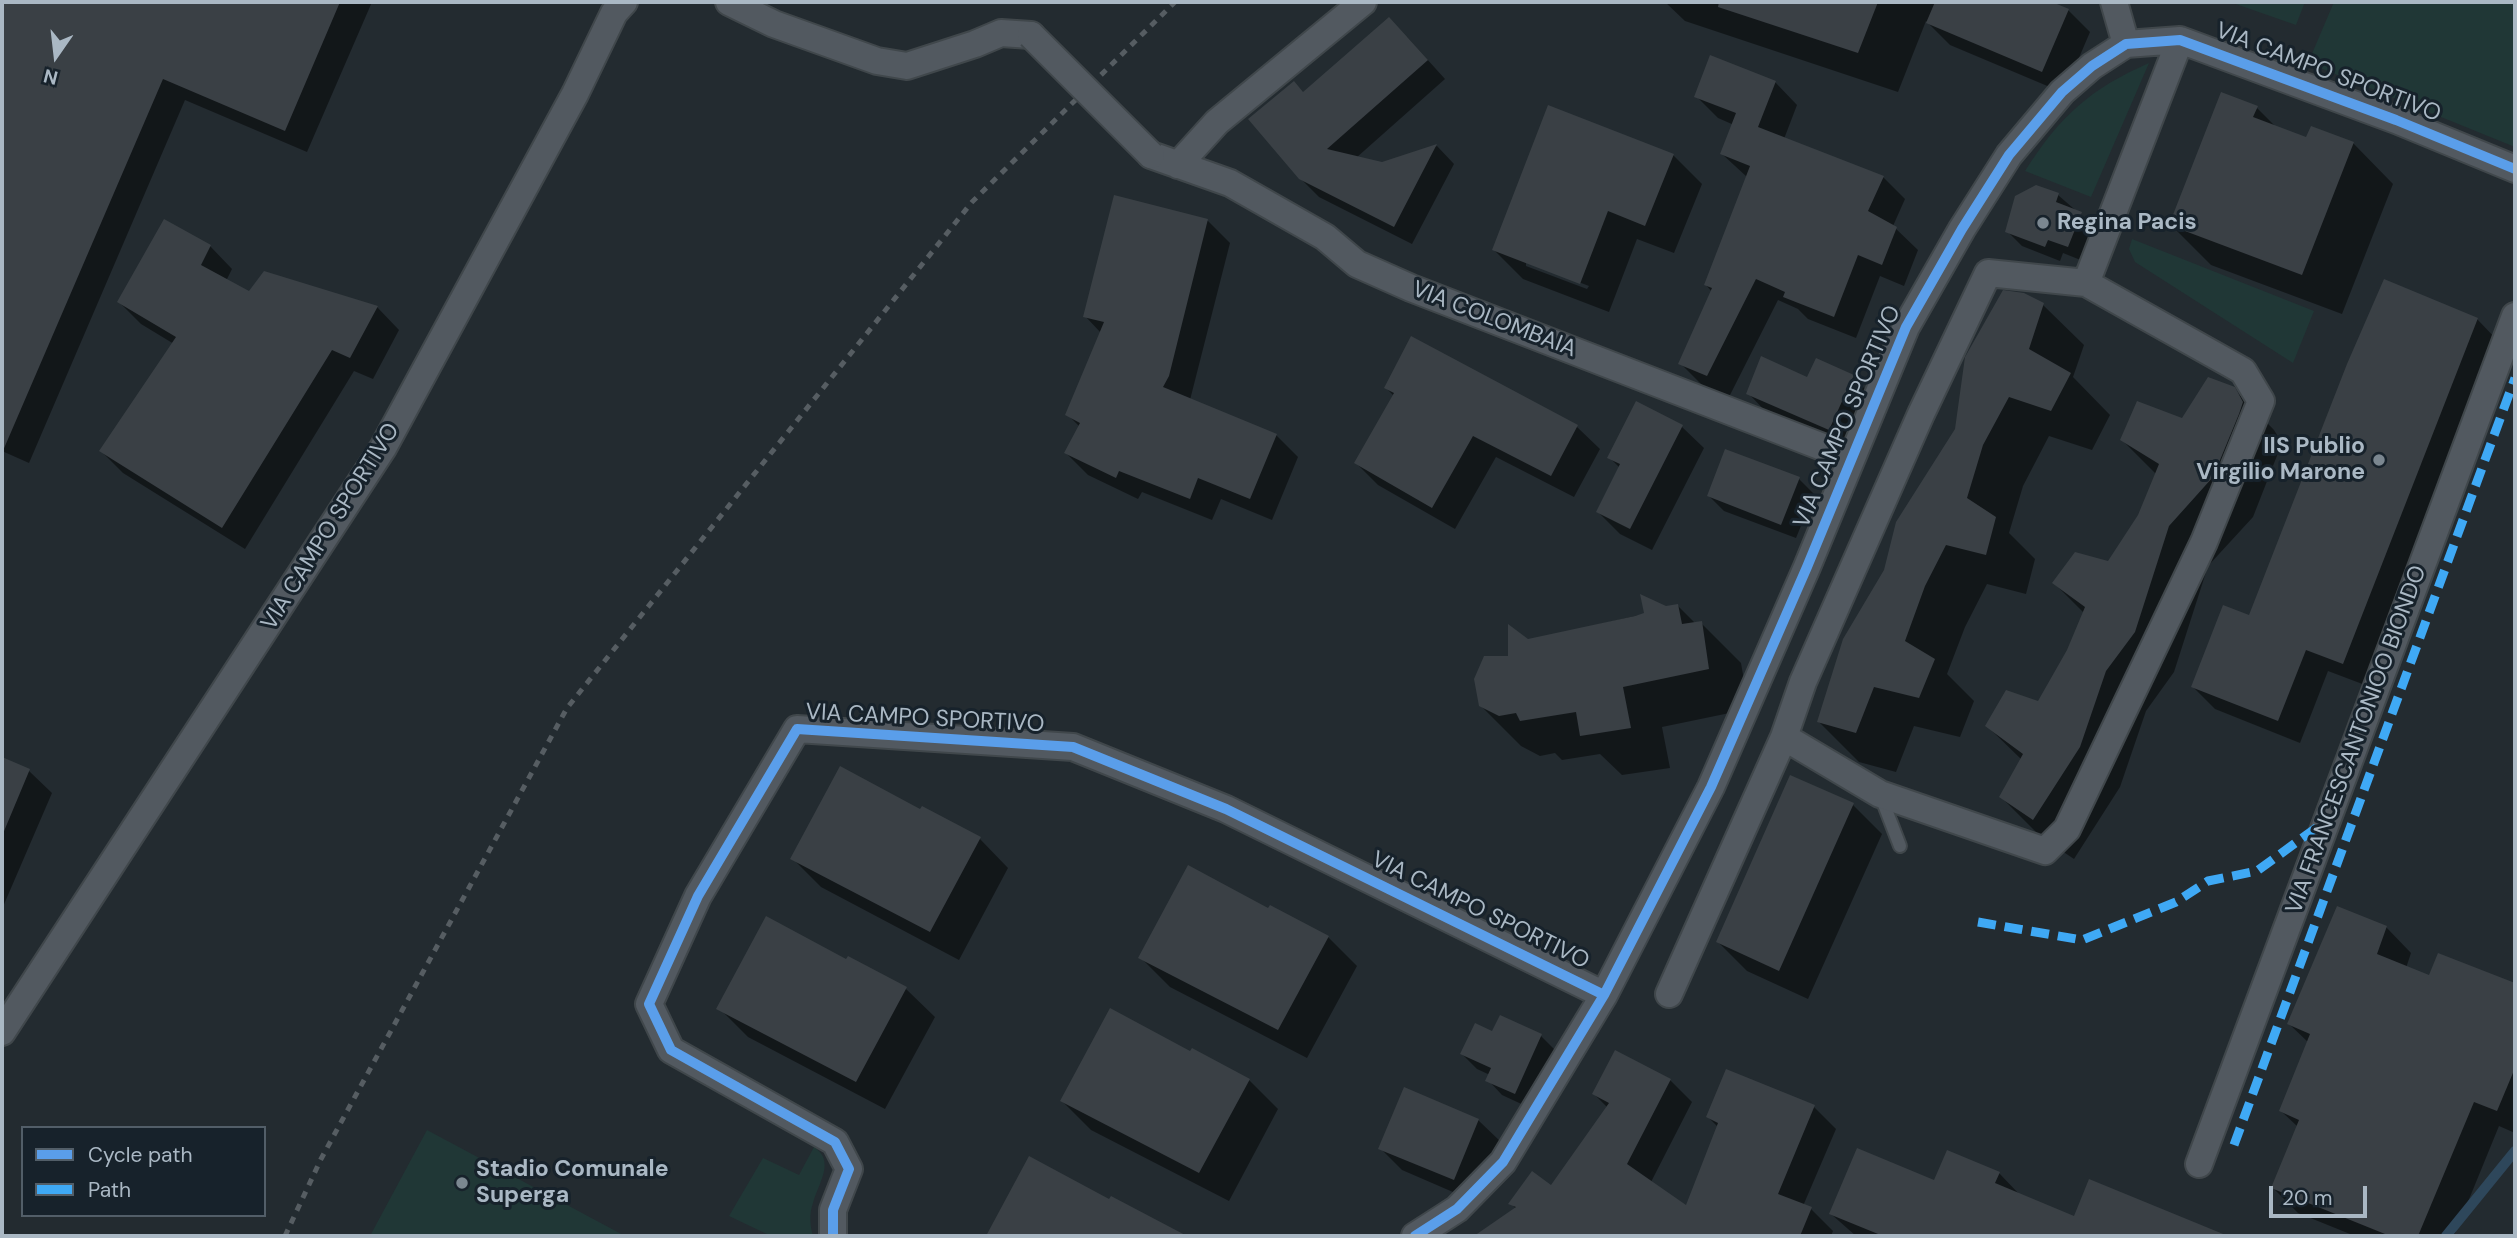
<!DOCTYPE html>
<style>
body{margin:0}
#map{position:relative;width:2517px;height:1238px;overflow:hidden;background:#232b30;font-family:"DM Sans",sans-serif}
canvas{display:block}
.frame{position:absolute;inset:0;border:4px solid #aab8c4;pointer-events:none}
.legend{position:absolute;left:21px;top:1126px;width:245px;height:91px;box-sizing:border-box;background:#17222b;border:2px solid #525e68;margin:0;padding:9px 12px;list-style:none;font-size:21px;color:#aab8c4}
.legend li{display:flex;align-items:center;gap:14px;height:35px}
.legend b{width:35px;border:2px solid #525e68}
.north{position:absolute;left:21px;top:21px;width:70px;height:70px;-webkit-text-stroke:5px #17222b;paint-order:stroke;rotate:194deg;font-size:19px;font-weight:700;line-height:28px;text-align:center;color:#aab8c4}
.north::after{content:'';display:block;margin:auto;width:24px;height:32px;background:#aab8c4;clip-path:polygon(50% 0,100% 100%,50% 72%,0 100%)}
.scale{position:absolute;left:2269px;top:1186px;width:98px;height:32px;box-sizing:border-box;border:4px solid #aab8c4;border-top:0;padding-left:9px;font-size:21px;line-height:24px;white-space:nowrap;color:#aab8c4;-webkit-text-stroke:5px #17222b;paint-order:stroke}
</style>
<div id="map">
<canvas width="2517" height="1238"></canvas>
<div class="frame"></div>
<ul class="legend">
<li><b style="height:9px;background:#5a9eea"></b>Cycle path</li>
<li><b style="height:9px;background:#3fa9f5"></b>Path</li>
</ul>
<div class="north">N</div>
<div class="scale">20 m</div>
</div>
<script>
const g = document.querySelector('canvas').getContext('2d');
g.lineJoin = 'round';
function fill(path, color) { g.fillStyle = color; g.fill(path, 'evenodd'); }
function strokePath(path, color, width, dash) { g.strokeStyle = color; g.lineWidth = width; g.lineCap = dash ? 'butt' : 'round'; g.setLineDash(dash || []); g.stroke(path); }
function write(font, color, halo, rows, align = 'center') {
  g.font = font + ' "DM Sans",sans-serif'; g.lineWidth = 6; g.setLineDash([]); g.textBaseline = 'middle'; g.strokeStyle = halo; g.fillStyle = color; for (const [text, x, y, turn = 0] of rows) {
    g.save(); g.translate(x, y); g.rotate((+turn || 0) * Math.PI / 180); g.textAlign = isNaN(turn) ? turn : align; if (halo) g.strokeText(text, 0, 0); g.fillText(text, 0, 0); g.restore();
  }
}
fill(new Path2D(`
 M2230 2H2305L2296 25Z
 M2334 2H2515V147L2308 63Z
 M2149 63 2091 197 2025 171C2060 116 2090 89 2149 63Z
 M2132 239 2314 311 2293 363 2135 262 2129 249Z
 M427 1130 625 1236H370Z
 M814 1147C836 1161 818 1184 813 1203 809 1214 810 1225 813 1236H771L729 1216 763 1158 799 1175Z`), '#203736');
fill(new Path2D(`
 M2 2H372L307 152 185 100 29 463 2 451Z
 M1665 2H2047L2068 10 2090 32 2064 93 1950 45 1926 21 1898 92 1685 21Z
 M1407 37 1445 79 1356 158 1383 164 1437 146 1454 164 1412 244 1319 197 1300 178Z
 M1775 82 1797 105 1784 139 1883 177 1905 199 1893 226 1918 250 1904 286 1880 276 1856 338 1808 319 1798 309 1778 300 1729 397 1703 386 1680 363 1712 292 1706 285 1747 177 1722 154 1734 125 1718 118 1696 96Z
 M2257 108 2277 128 2307 140 2353 143 2393 184 2342 314 2211 265 2171 225Z
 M1673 155 1702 184 1674 253 1637 239 1609 312 1523 279 1494 250ZM1526 262 1589 286 1587 289 1526 266Z
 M2036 186 2058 195 2096 228 2083 261 2063 253 2060 261 2022 246 2007 231Z
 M1115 197 1208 221 1230 243 1190 400 1276 435 1298 457 1272 520 1221 499 1212 520 1142 492 1138 499 1088 475 1066 453 1080 427 1067 414 1101 333 1085 316Z
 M210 246 232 269 226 281 250 294 377 307 399 330 373 379 354 371 245 549 123 473 101 451 174 344 141 324 119 302Z
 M2043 305 2084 345 2073 377 2110 415 2092 450 2049 436 2023 486 2009 533 2035 559 2026 594 1987 584 1965 627 1947 674 1974 701 1960 737 1914 726 1896 772 1859 762 1819 722Z
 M2477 319 2499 342 2365 685 2328 671 2300 743 2215 709 2193 687 2250 617Z
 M1412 338 1577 427 1600 449 1574 497 1496 457 1455 529 1378 485 1356 463 1394 396 1386 388Z
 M1853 377 1875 399 1851 452 1770 416 1748 393 1808 379Z
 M2234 389 2274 430 2282 443 2253 517 2208 566 2174 672 2146 711 2120 787 2074 859 2041 837 2001 797 2022 760 1987 726 2039 703 2069 651 2084 613 2054 583 2108 563 2140 516 2156 474 2122 440 2183 420Z
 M1681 426 1704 448 1652 550 1620 534 1598 512 1620 468 1609 457Z
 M1799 479 1814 494 1796 538 1724 511 1709 496Z
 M1678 606 1695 623H1701L1741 663 1749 709 1662 727 1670 768 1622 775 1600 754 1562 760 1555 753 1540 756 1521 746 1481 706 1510 658 1527 641Z
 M2 759 29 771 52 793 2 909Z
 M1853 805 1882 834 1808 999 1747 971 1718 942Z
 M921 812 980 839 1008 868 959 960 821 887 792 858Z
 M1269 910 1328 937 1357 966 1307 1058 1170 987 1141 958Z
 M2386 927 2411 953 2406 968 2430 978 2439 956 2515 985V1133L2499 1126 2454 1236H2355L2298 1213 2273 1188 2298 1127 2281 1111 2309 1043 2289 1024Z
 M847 962 906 989 935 1017 885 1109 748 1037 719 1008Z
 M1501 1017 1541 1036 1556 1051 1530 1108 1502 1095 1488 1080 1490 1075 1477 1069 1462 1054 1493 1033Z
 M1191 1053 1249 1080 1278 1109 1229 1201 1091 1130 1062 1101Z
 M1670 1080 1692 1102 1651 1182 1686 1208 1718 1127 1708 1117 1814 1107 1836 1129 1803 1206 1811 1209 1833 1231 1831 1236H1477L1516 1209 1511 1203 1551 1187 1608 1108 1594 1094Z
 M1478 1120 1501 1142 1476 1202 1402 1170 1380 1148Z
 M1030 1159 1110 1201 1168 1228 1176 1236H988Z
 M1999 1173 2019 1194 2060 1224 2055 1236H1856L1831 1214 1935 1182Z
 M2090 1181 2216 1232 2220 1236H2068Z`), '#0007');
strokePath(new Path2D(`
 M2446 1236 2515 1151`), '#2e475b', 10);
fill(new Path2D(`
 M2 2H340L285 131 163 79 2 453Z
 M1719 2H1878L1858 53 1718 7Z
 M1935 2H2052L2069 9 2042 72 1926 23Z
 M1389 17 1428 60 1327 149 1382 162 1437 144 1394 227 1299 179 1248 119 1294 81 1303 92Z
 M1710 55 1776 81 1758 127 1884 176 1868 211 1897 227 1882 265 1858 255 1834 317 1783 297 1785 292 1756 279 1707 376 1678 364 1712 288 1704 285 1750 166 1720 154 1736 113 1694 97Z
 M2221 92 2258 106 2253 117 2306 137 2311 126 2354 142 2302 275 2169 225Z
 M1548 105 1674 154 1645 226 1608 211 1580 284 1492 250Z
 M2036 185 2059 193 2056 202 2082 212 2068 247 2048 240 2045 247 2005 232 2015 196Z
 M1114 195 1208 219 1169 376 1163 387 1277 434 1250 499 1198 478 1190 499 1119 471 1116 478 1064 453 1080 423 1065 415 1104 322 1083 317Z
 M164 219 211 245 201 265 249 291 264 271 378 306 350 358 332 350 222 528 99 451 176 337 117 302Z
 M2384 279 2478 318 2343 664 2306 650 2278 721 2191 687 2223 605 2249 615 2347 364Z
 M2003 290 2024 293 2044 303 2029 349 2071 373 2051 411 2009 397 1983 445 1967 498 1996 517 1986 555 1946 545 1925 586 1905 641 1935 659 1919 698 1874 687 1856 733 1817 722 1843 639 1884 570 1896 522 1955 429 1965 357Z
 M1411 336 1578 425 1551 476 1473 436 1432 508 1354 463 1394 393 1384 388Z
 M1761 356 1807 377 1816 358 1854 375 1829 430 1746 394Z
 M2208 377 2235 387 2243 402 2239 414 2213 477 2169 526 2135 632 2106 671 2080 747 2033 820 1999 797 2023 754 1985 726 2006 690 2038 701 2067 650 2085 607 2052 583 2075 552 2108 561 2138 515 2159 464 2120 440 2137 401 2182 418Z
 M1636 401 1683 425 1630 529 1596 512 1620 464 1607 458Z
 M1725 449 1800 477 1781 525 1707 496Z
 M1640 594 1666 606 1678 604 1682 624 1702 621 1709 669 1623 687 1631 728 1580 736 1576 712 1520 721 1516 713 1499 716 1479 706 1474 679 1484 656H1508V624L1528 639 1635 616 1644 613Z
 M2 757 30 769 2 836Z
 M840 766 920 809 922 806 981 837 930 932 790 859Z
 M1790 775 1854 803 1779 971 1716 942Z
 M1188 865 1268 908 1270 905 1329 936 1278 1030 1138 958Z
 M2337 906 2387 926 2377 954 2429 975 2438 953 2515 983V1068L2497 1111 2474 1102 2418 1236H2390L2271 1188 2299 1120 2279 1111 2310 1034 2287 1024Z
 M766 916 846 959 848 956 907 987 856 1082 716 1009Z
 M1110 1008 1190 1051 1192 1048 1250 1079 1199 1173 1060 1101Z
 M1500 1015 1542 1034 1515 1094 1485 1081 1491 1068 1460 1054 1475 1023 1492 1031Z
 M1615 1050 1671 1079 1627 1164 1686 1205 1718 1123 1706 1117 1726 1069 1815 1105 1778 1194 1812 1207 1800 1236H1474L1516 1207 1508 1204 1532 1171 1551 1185 1609 1103 1592 1094Z
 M1404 1087 1479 1119 1454 1180 1378 1149Z
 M1857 1148 1934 1180 1947 1150 2000 1172 1995 1183 2074 1216 2089 1179 2228 1236H1883L1829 1214Z
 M1029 1156 1109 1199 1111 1196 1187 1236H986Z`), '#3a4045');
const lane = new Path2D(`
 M1880 794 1900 846`);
const street = new Path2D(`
 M729 2 774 24 877 61 907 66 975 44 1001 33 1031 35
 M2114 2 2126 44
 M1151 155 1230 183 1325 237 1357 264 1411 288 1851 458
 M1178 165 1217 122 1363 2
 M1988 273 2086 283 2243 371 2261 401 2204 542 2067 829 2045 851 1880 794 1784 737 1803 682 1921 414Z
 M2086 283 2180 40
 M1669 994 1784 737
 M2 1032 383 448 575 94 614 13 624 2
 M2199 1164 2515 316
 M833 1236V1210L849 1169 835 1142 671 1050 649 1004 698 896 797 729 1073 747 1226 809 1604 995
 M1415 1236 1457 1209 1503 1162 1604 995 1711 787 1807 567 1906 327 1962 229 2009 155 2062 92 2092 66 2126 44 2180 40 2396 120 2515 169`);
strokePath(lane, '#40474b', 16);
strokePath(street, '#40474b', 30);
strokePath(lane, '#525960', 12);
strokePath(street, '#525960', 26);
strokePath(new Path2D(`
 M285 1236 321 1159 567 708 972 202 1175 2`), '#565d62', 5, [7, 7]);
const streetBridge = new Path2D(`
 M1031 35 1151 155`);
strokePath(streetBridge, '#40474b', 30, []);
strokePath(streetBridge, '#525960', 26);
strokePath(new Path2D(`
 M1978 922 2082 940 2176 902 2208 881 2257 871 2327 820
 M2234 1145 2515 378`), '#3fa9f5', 9, [18, 9]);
strokePath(new Path2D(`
 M833 1236V1210L849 1169 835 1142 671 1050 649 1004 698 896 797 729 1073 747 1226 809 1604 995
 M1415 1236 1457 1209 1503 1162 1604 995 1711 787 1807 567 1906 327 1962 229 2009 155 2062 92 2092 66 2126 44 2180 40 2396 120 2515 169`), '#5a9eea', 10);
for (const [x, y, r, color] of [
 [2043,223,7,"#7b8790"],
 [2379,460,7,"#7b8790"],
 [462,1183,7,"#7b8790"]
]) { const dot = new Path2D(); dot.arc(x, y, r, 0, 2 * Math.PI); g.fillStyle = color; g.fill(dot); strokePath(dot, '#17222b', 2.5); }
write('23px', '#aab8c4', '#17222b', [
 ["VIA CAMPO SPORTIVO",2328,73,21],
 ["VIA COLOMBAIA",1494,320,21],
 ["VIA CAMPO SPORTIVO",1848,417,-67],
 ["VIA CAMPO SPORTIVO",331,527,-58],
 ["VIA CAMPO SPORTIVO",925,719,3],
 ["VIA FRANCESCANTONIOO BIONDO",2357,740,-70],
 ["VIA CAMPO SPORTIVO",1480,911,26]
]);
write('bold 23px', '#aab8c4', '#17222b', [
 ["Regina Pacis",2057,223],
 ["IIS Publio",2365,447,"right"],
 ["Virgilio Marone",2365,473,"right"],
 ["Stadio Comunale",476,1170],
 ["Superga",476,1196]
], 'left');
</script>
